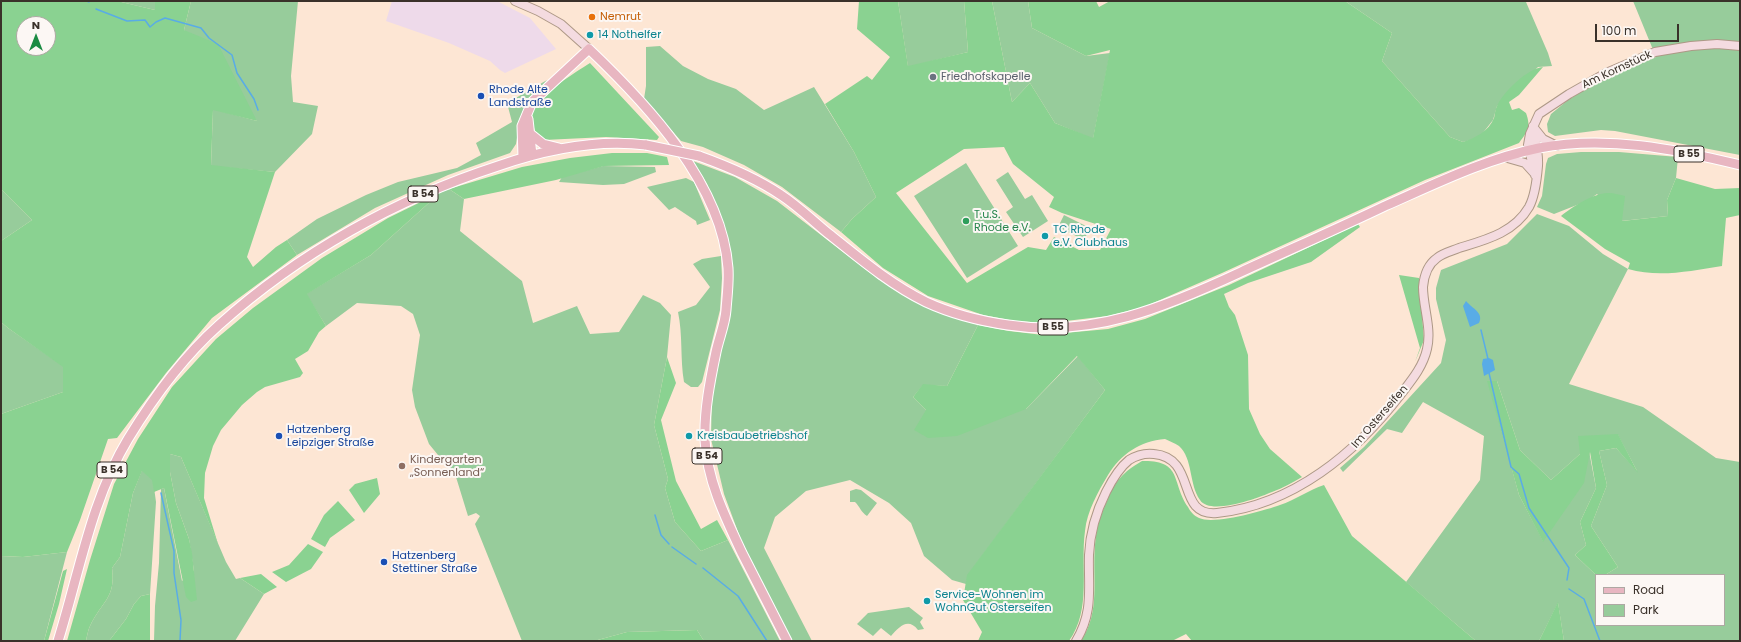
<!DOCTYPE html>
<meta charset="utf-8">
<style>
body{margin:0}
#map{position:relative;width:1741px;height:642px;overflow:hidden;background:#fde6d4;font-family:Poppins,sans-serif}
canvas{display:block}
.frame{position:absolute;inset:0;border:2px solid #3a312a;pointer-events:none}
.legend{position:absolute;left:1595px;top:574px;width:130px;height:52px;box-sizing:border-box;background:#fcf7f4;border:1px solid #aea8a3;margin:0;padding:5px 7px;list-style:none;font-size:12px;color:#3a312a}
.legend li{display:flex;align-items:center;gap:8px;height:20px}
.legend b{width:20px;border:1px solid #aea8a3}
.north{position:absolute;left:16px;top:16px;width:40px;height:40px;box-sizing:border-box;background:#fcf7f4;border:1px solid #aea8a3;border-radius:50%;rotate:0deg;font-size:11px;font-weight:700;line-height:16px;text-align:center;color:#3a312a}
.north::after{content:'';display:block;margin:auto;width:14px;height:18px;background:#1b8b43;clip-path:polygon(50% 0,100% 100%,50% 72%,0 100%)}
.scale{position:absolute;left:1595px;top:24px;width:84px;height:18px;box-sizing:border-box;border:2px solid #3a312a;border-top:0;padding-left:5px;font-size:12px;line-height:14px;white-space:nowrap;color:#3a312a;-webkit-text-stroke:3px #fcf7f4;paint-order:stroke}
</style>
<div id="map">
<canvas width="1741" height="642"></canvas>
<div class="frame"></div>
<ul class="legend">
<li><b style="height:5px;background:#e8b6c1"></b>Road</li>
<li><b style="height:11px;background:#97cc9b"></b>Park</li>
</ul>
<div class="north">N</div>
<div class="scale">100 m</div>
</div>
<script>
const g = document.querySelector('canvas').getContext('2d');
g.lineJoin = 'round';
function fill(path, color) { g.fillStyle = color; g.fill(path, 'evenodd'); }
function strokePath(path, color, width, dash) { g.strokeStyle = color; g.lineWidth = width; g.lineCap = dash ? 'butt' : 'round'; g.setLineDash(dash || []); g.stroke(path); }
function write(font, color, halo, rows, align = 'center') {
  g.font = font + ' Poppins,sans-serif'; g.lineWidth = 4; g.setLineDash([]); g.textBaseline = 'middle'; g.strokeStyle = halo; g.fillStyle = color; for (const [text, x, y, turn = 0] of rows) {
    g.save(); g.translate(x, y); g.rotate((+turn || 0) * Math.PI / 180); g.textAlign = isNaN(turn) ? turn : align; if (halo) g.strokeText(text, 0, 0); g.fillText(text, 0, 0); g.restore();
  }
}
fill(new Path2D(`
 M392 1H497L530 18 556 49 505 73 500 70 490 61 449 43 386 21Z`), '#eedaea');
fill(new Path2D(`
 M117 1H155V10Z
 M191 1H298L291 76 293 102 318 106 312 134 275 172 211 166 213 109 257 121 184 30Z
 M898 1H964L968 52 908 67Z
 M992 1H1028L1032 28 1086 56 1110 53 1093 139 1055 123 1030 83 1012 102Z
 M1345 1H1528L1526 2 1548 53 1552 66 1538 67 1497 106 1493 120 1482 134 1474 139 1463 142 1450 137 1382 61 1392 33Z
 M1633 1H1740V155L1615 131 1601 130 1555 136 1548 132 1547 124 1551 114 1568 100 1607 76 1656 57Z
 M660 46 683 66 708 79 736 89 764 110 814 87 854 152 876 197 852 219 841 232 782 187 744 165 703 147 681 141 644 99 646 86V47Z
 M547 80 526 104 520 118 516 144 510 153 448 175 375 208 297 255 287 240 317 219 366 195 398 182 457 168 481 155 476 143 512 122 507 103Z
 M1581 152H1619L1678 157 1676 178 1667 200 1668 216 1621 221 1597 194 1587 201 1554 214 1537 207 1542 196 1546 164 1548 158 1557 154Z
 M693 161 735 177 777 201 878 279 926 306 978 325 947 386 923 385 913 397 926 410 1026 409 1078 356 1105 390 968 575 966 584 952 580 924 556 911 523 889 503 850 480 806 491 775 517 764 548 812 641H791L741 540 724 494 711 439 712 388 729 314 725 231 707 184Z
 M966 163 1018 246 967 278 914 196Z
 M603 166 655 167 656 172 624 184 603 185 559 182 562 177Z
 M1008 172 1025 199 1032 195 1048 221 1023 237 1006 212 1013 207 996 180Z
 M686 178 694 182 710 220 697 225 696 221 675 207 669 210 647 187Z
 M1 189 32 220 1 241Z
 M449 189 464 199 460 231 522 281 533 323 577 306 590 334 619 332 643 295 660 303 671 315 667 357 654 425 668 479 665 488 675 522 701 551 728 540 780 641H704L697 630 627 632 594 641H522L475 524 480 516 476 513 468 516 456 477 429 444 415 407 412 390 420 335 413 314 401 306 357 303 326 326 306 294 371 255 441 192Z
 M1537 214 1569 226 1603 254 1628 269 1569 384 1643 407 1716 458 1740 462V641H1564L1558 603 1539 641H1476L1406 582 1480 480 1484 436 1423 402 1402 433 1387 429 1343 472 1340 468 1364 447 1441 363 1446 340 1436 299V288L1441 270 1507 244ZM1488 381H1497L1520 450 1551 480 1580 454 1618 435 1637 471 1616 448 1599 451 1607 485 1591 526 1618 567 1605 575H1724V625H1596V575L1575 555 1586 545 1580 522 1596 488 1589 451 1543 541 1519 495Z
 M1064 215 1090 228 1084 240 1058 227Z
 M721 256 722 278 720 310 702 382 698 387H691L684 382C680 359 683 335 678 312L696 305 710 287 693 264 702 259Z
 M1 322 8 328 63 366V392L1 414Z
 M170 454 181 457 226 562 236 579 240 578 264 594 235 641H154L155 606 159 563 161 489 164 488 182 581 194 571 189 539 176 503 170 472Z
 M142 470 153 480 156 502 150 594 141 596 134 604 126 619 109 641H86C87 636 88 630 90 626 102 601 116 598 112 568L120 557 133 493Z
 M856 489 861 490 877 503 867 516C861 512 860 507 855 502H850V491Z
 M67 552 44 641H1V556L23 557Z
 M909 607 923 618 920 622 924 629 918 630C908 617 899 627 891 636L881 628 873 636 857 624 868 613Z`), '#97cc9b');
fill(new Path2D(`
 M1 1H117L155 10V1H191L184 30 218 44 257 121 213 110 211 165 275 172 247 257 253 267 276 247 287 240 297 255 212 318 166 373 117 438 108 439 80 520 67 552 23 557 1 556V414L63 392V367L8 328 1 322V241L32 220 1 189ZM24 24H48V48H24Z
 M859 1H898L908 66 968 52 964 1H992L1012 102 1030 83 1055 123 1093 138 1110 50 1086 56 1032 28 1028 1H1096L1099 7 1110 1H1345L1392 33 1382 61 1450 137 1463 142C1475 138 1489 131 1494 118 1495 114 1495 110 1497 106 1503 92 1528 68 1543 67L1519 95 1509 102 1512 110 1519 108 1526 113C1531 127 1528 131 1519 143L1425 180 1222 273 1144 307 1108 316 1049 323 1015 321 983 315 928 296 883 268 841 232 852 219 876 197 854 152 825 104 867 76 872 80 890 57 857 29ZM1004 147 1013 164 1054 197 1049 207 1062 213 1111 229 1100 250H1079L1054 237 1046 250 1028 247 967 283 896 193 964 149Z
 M590 63 659 137 657 140 606 137 544 140 535 133C534 125 530 115 534 108 544 92 574 73 590 63Z
 M612 153H647L667 157 669 165 604 166 556 180 464 199 449 189 522 167 570 158Z
 M1676 178 1715 189 1740 188V215L1726 218 1722 266C1690 271 1659 278 1628 269L1630 263 1605 249 1561 216C1572 207 1595 192 1609 193 1614 193 1620 195 1625 196L1622 221 1668 216 1667 200Z
 M441 192 371 255 307 294 326 326 319 332 308 351 295 359 303 373 300 377 265 387 257 392 242 405 221 430 213 446 205 473 204 498 218 544 181 457 170 454V472L176 503 189 539 192 553 197 600 191 602 186 597 164 488 154 492 152 480 142 471 133 493 120 557 112 568C116 598 102 601 90 626 88 630 87 636 86 641H67L90 560 114 484 138 439 172 387 216 339 253 308 322 258 388 218Z
 M1358 224 1360 227 1311 262 1248 283 1224 294 1229 307 1235 315 1248 355 1249 409 1260 434 1270 449 1302 477C1293 482 1283 488 1272 492 1258 498 1210 516 1200 500 1189 485 1193 458 1179 446 1175 443 1169 441 1165 439 1140 441 1121 454 1108 475 1098 492 1087 511 1085 531 1080 568 1092 609 1069 641H978L982 632 963 600 967 575 1105 390 1077 356 1026 409 957 436 928 438 914 430 926 410 913 397 923 384 947 386 978 325 1009 331 1043 335 1108 329 1145 319 1229 285Z
 M1399 275 1419 278 1424 340 1415 362 1420 348Z
 M667 357 676 383 661 420 676 481 701 529 717 520 728 540 701 551 675 522 665 488 668 479 654 425Z
 M1487 381H1497L1520 450 1551 480 1580 454 1578 436 1618 434 1638 473 1616 448 1599 451 1607 485 1591 526 1618 567 1605 575H1596L1575 555 1586 545 1580 522 1596 488 1590 452 1584 483 1543 542 1519 495Z
 M1142 461C1183 460 1171 482 1188 507 1190 511 1194 516 1199 518 1214 525 1263 511 1280 505 1295 500 1309 490 1324 485L1352 536 1476 641H1192L1186 634 1172 641H1081C1101 611 1092 579 1095 545 1096 529 1100 516 1107 501 1116 480 1122 473 1142 461Z
 M377 478 380 494 364 513 349 490 355 484Z
 M338 501 355 520 330 538 325 547 311 539 324 515Z
 M308 544 323 552 311 569 286 582 272 572 289 565Z
 M67 569 59 604 48 641H44L63 571Z
 M261 574 277 587 264 594 240 578Z
 M150 594V641H109L126 619 134 604 141 596Z
 M1558 602 1564 641H1539Z
 M697 630 704 641H594L627 632Z`), '#8ad291');
fill(new Path2D(`
 M1466 301C1473 309 1484 313 1479 323L1470 327 1463 306Z
 M1489 358 1493 360 1495 370 1484 376 1482 364 1483 359Z`), '#59ace6');
strokePath(new Path2D(`
 M87 1 89 2
 M96 9 127 21 145 20 150 27 156 22 165 18 201 28 209 38 232 55 237 73 254 99 258 110
 M1481 330 1488 359
 M1489 373 1511 467 1519 474 1529 508 1569 568 1567 580
 M161 493 174 551V573L181 620 180 641
 M655 515 661 535 669 544
 M672 547 696 564
 M703 568 738 596 767 641
 M1569 589 1584 599 1600 641`), '#59ace6', 1.5);
const secondary = new Path2D(`
 M515 1 538 11 561 24 589 49
 M1535 129 1543 139 1557 146
 M1504 157 1525 163 1534 173
 M1535 175 1528 145 1530 134 1539 114 1569 94 1606 73 1655 52 1691 46 1717 44 1740 46
 M1076 641C1094 611 1088 588 1089 555 1090 532 1096 512 1106 492 1112 480 1119 468 1129 460 1137 455 1146 453 1154 454 1198 458 1175 517 1217 513 1293 505 1356 453 1401 394 1411 381 1423 367 1427 349 1432 329 1423 307 1423 287 1424 276 1427 265 1437 258 1443 253 1452 251 1459 248 1485 240 1514 233 1529 207 1535 196 1537 178 1538 166 1539 153 1535 139 1533 126`);
const primary = new Path2D(`
 M528 119 532 155
 M528 132 543 144 559 148
 M699 156C727 166 756 178 781 195 798 206 813 221 829 234 859 258 891 285 926 302 952 314 980 321 1008 325 1092 338 1166 307 1241 272 1289 250 1337 229 1385 206 1435 184 1485 159 1539 148 1606 135 1675 149 1740 165
 M523 157 522 126 532 102 589 49C647 104 722 184 728 268 729 282 727 296 726 310 725 324 719 338 716 352 710 381 704 411 705 440 707 480 725 517 742 553 757 582 772 612 787 641
 M58 641C79 574 91 500 128 439 153 398 183 357 219 325 299 253 396 199 498 166 544 150 597 139 646 145`);
strokePath(secondary, '#ad9886', 10);
strokePath(primary, '#fff', 11);
strokePath(secondary, '#f4dbe0', 8);
strokePath(primary, '#e8b6c1', 9);
const primaryBridge = new Path2D(`
 M646 145 699 156`);
strokePath(primaryBridge, '#fff', 11, []);
strokePath(primaryBridge, '#e8b6c1', 9);
for (const [x, y, r, color] of [
 [592,17,4,"#e8710a"],
 [590,35,4,"#0f9aa8"],
 [933,77,4,"#6b7280"],
 [481,96,4,"#1a4fb4"],
 [966,221,4,"#2e9e5b"],
 [1045,236,4,"#0f9aa8"],
 [279,436,4,"#1a4fb4"],
 [689,436,4,"#0f9aa8"],
 [402,466,4,"#8d6e63"],
 [384,562,4,"#1a4fb4"],
 [927,601,4,"#0f9aa8"]
]) { const dot = new Path2D(); dot.arc(x, y, r, 0, 2 * Math.PI); g.fillStyle = color; g.fill(dot); strokePath(dot, '#fcf7f4', 1.5); }
for (const [x, y, w] of [
 [1689,154,30],
 [423,194,30],
 [1053,327,30],
 [707,456,30],
 [112,470,30]
]) { const box = new Path2D(); box.roundRect(x - w / 2, y - 8, w, 16, 3); g.fillStyle = '#fcf7f4'; g.fill(box); strokePath(box, '#3a312a', 1); }
write('bold 10px', '#3a312a', null, [
 ["B 55",1689,154],
 ["B 54",423,194],
 ["B 55",1053,327],
 ["B 54",707,456],
 ["B 54",112,470]
]);
write('11px', '#c56008', '#fcf7f4', [
 ["Nemrut",600,17]
], 'left');
write('11px', '#0d838f', '#fcf7f4', [
 ["14 Nothelfer",598,35],
 ["TC Rhode",1053,230],
 ["e.V. Clubhaus",1053,243],
 ["Kreisbaubetriebshof",697,436],
 ["Service-Wohnen im",935,595],
 ["WohnGut Osterseifen",935,608]
], 'left');
write('11px', '#3a312a', '#fcf7f4', [
 ["Am Kornstück",1617,70,-25],
 ["Im Osterseifen",1380,417,-49]
]);
write('11px', '#5b616d', '#fcf7f4', [
 ["Friedhofskapelle",941,77]
], 'left');
write('11px', '#164399', '#fcf7f4', [
 ["Rhode Alte",489,90],
 ["Landstraße",489,103],
 ["Hatzenberg",287,430],
 ["Leipziger Straße",287,443],
 ["Hatzenberg",392,556],
 ["Stettiner Straße",392,569]
], 'left');
write('11px', '#27864d', '#fcf7f4', [
 ["T.u.S.",974,215],
 ["Rhode e.V.",974,228]
], 'left');
write('11px', '#785e54', '#fcf7f4', [
 ["Kindergarten",410,460],
 ["„Sonnenland“",410,473]
], 'left');
</script>
